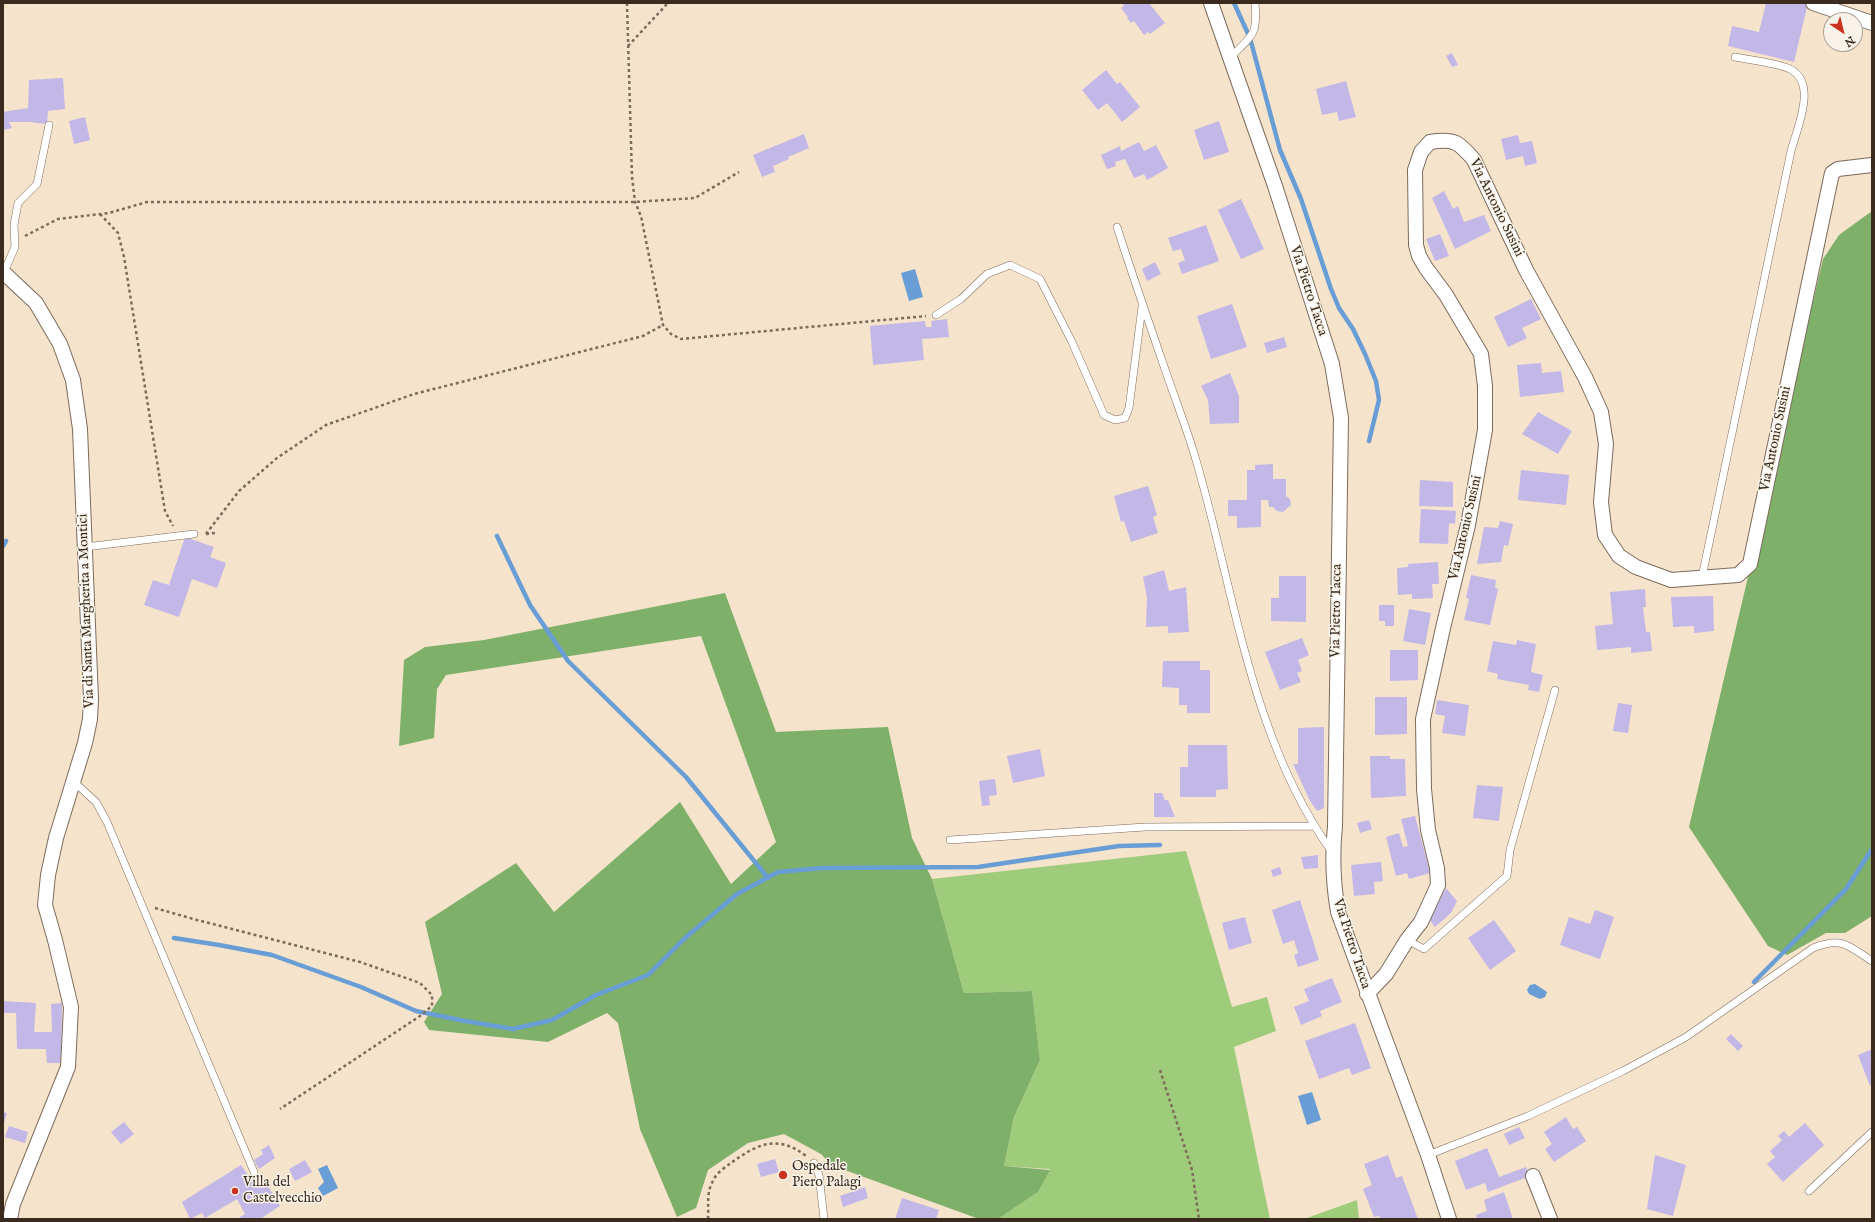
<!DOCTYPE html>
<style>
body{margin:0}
#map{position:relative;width:1875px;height:1222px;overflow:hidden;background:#f5e3cc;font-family:"IM FELL English",serif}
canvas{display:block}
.frame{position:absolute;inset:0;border:4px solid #3b2a1e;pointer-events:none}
.north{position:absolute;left:1823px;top:12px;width:40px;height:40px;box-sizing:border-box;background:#f7f3e8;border:1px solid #aca397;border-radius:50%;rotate:145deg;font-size:11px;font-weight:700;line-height:16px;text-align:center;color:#3b2a1e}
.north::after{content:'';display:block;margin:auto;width:14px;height:18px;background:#c8321e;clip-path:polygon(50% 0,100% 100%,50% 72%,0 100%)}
</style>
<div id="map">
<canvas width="1875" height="1222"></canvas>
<div class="frame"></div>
<div class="north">N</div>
</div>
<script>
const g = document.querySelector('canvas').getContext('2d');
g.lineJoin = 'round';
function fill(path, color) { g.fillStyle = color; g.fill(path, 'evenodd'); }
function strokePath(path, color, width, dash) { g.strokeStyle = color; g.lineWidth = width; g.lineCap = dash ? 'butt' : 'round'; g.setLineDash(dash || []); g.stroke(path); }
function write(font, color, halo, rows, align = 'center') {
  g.font = font + ' "IM FELL English",serif'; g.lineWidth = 3; g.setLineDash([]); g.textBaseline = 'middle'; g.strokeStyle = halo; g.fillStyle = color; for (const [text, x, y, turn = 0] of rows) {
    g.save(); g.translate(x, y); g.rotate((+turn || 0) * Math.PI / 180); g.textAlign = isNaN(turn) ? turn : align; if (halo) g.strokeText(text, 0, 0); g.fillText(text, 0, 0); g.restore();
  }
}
fill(new Path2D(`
 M1186 851 1232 1007 1267 997 1276 1031 1234 1047 1270 1219H998L1038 1192 1050 1169 1004 1166 1014 1117 1040 1060 1032 991 964 993 932 879Z
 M1357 1200 1359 1219H1304Z`), '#9ecc7a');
fill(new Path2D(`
 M1872 211V916L1845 933H1826L1787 955 1768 946 1689 827 1823 259 1839 235Z
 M725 593 776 732 888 727 912 838 932 879 964 993 1032 991 1040 1060 1014 1117 1004 1166 1050 1170 1038 1192 998 1219H979L831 1165 821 1154 784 1134 748 1143 708 1170 696 1208 677 1217 640 1129 618 1023 607 1013 548 1042 429 1030 424 1022 442 994 425 922 516 863 554 912 680 802 731 884 776 842 701 636 446 675 437 689 434 738 399 746 404 660 425 647 484 640Z`), '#7eb06a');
fill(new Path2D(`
 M915 269 923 297 909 301 901 273Z
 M1535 984 1547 992 1545 997 1540 999 1529 994 1527 990 1530 985Z
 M1312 1092 1321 1120 1307 1125 1298 1096Z
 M327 1165 338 1188 323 1196 318 1188 324 1182 318 1169Z`), '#689dd5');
strokePath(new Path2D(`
 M1234 3 1250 38 1280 150 1301 199 1331 289 1339 308 1353 329 1365 354 1376 381 1379 400 1369 441
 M497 536 530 605 568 661 686 777 768 878
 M3 546 6 541
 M174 938 219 945 272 955 361 987 416 1011 465 1021 513 1029 552 1020 596 995 648 975 685 938 737 894 778 872 822 868 978 867 1119 846 1160 845
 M1754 982 1846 889 1872 849`), '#689dd5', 4.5);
fill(new Path2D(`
 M1122 3H1149L1165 23 1150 34 1148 32 1144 35 1134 21 1131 23 1127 18 1128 17 1121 8 1124 6Z
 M1766 3H1808L1794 62 1728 46 1732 26 1759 32Z
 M1452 53 1458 65 1452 67 1446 56Z
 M1106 70 1117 84 1120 82 1140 107 1122 122 1107 103 1098 110 1082 90Z
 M63 78 65 109 48 111 47 124 29 122H9L12 128 3 130V112L28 108 29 80Z
 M1346 81 1356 117 1339 121 1337 112 1322 115 1316 89Z
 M85 117 90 140 74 144 69 121Z
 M1219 121 1229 152 1204 160 1194 130Z
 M804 134 809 148 788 157 789 159 773 166 775 172 762 177 753 155Z
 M1518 135 1520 143 1532 141 1537 163 1525 166 1523 156 1506 160 1501 139Z
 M1139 142 1144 151 1156 145 1168 168 1147 180 1144 174 1134 178 1125 159 1115 162 1116 166 1107 169 1101 155 1120 146 1121 151Z
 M1444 191 1453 209 1458 206 1464 222 1484 215 1491 231 1455 249 1432 198Z
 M1241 199 1264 249 1241 259 1218 210Z
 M1206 225 1219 261 1182 274 1178 263 1185 260 1181 249 1173 251 1168 238Z
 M1440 234 1449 256 1435 261 1426 239Z
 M1155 262 1161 274 1147 281 1142 269Z
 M1531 299 1541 319 1522 328 1527 338 1508 347 1494 317Z
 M1232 304 1247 347 1211 359 1197 316Z
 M947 319 949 337 922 339 924 360 873 365 870 326 925 321 926 327H932L931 321Z
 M1284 337 1287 347 1267 353 1264 343Z
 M1541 363 1542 373 1561 371 1564 392 1520 397 1517 365Z
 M1230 373 1239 396V423L1210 424 1208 400 1201 386Z
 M1538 412 1572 431 1558 454 1522 434Z
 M1273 464V479H1286V496L1290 499 1291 505 1283 512 1277 511 1273 507H1269L1268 500H1261V527L1237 528V516H1228V500H1247V470H1255V465Z
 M1521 470 1569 475 1566 505 1518 500Z
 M1420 480 1453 482V507L1419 506Z
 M1148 486 1157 515 1153 517 1158 533 1131 542 1124 521 1121 522 1114 496Z
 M1421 509 1456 511 1455 524 1449 523 1448 544 1419 543Z
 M1500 521 1513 524 1508 546 1504 545 1501 562 1477 564 1484 527 1498 528Z
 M185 537 214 547 210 557 226 563 217 588 192 579 179 617 144 605 153 580 169 585Z
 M1438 562 1439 584H1432L1433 598 1412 599V594L1398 595 1397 568 1408 567V564Z
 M1164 570 1169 591 1186 587 1189 632 1168 633V626L1146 627 1147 598 1143 577Z
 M1471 575 1496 580 1495 588 1498 589 1490 625 1464 620 1469 599 1466 598Z
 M1279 576H1306V622L1271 621V598H1279Z
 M1645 589 1646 607H1643L1646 632H1650L1652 651 1631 653V647L1597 650 1595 626 1613 624 1610 592Z
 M1713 596 1714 631 1694 633V626L1673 627 1671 597Z
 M1379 605H1394V626H1385V621H1379Z
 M1409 609 1431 613 1425 645 1403 641Z
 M1302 638 1309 655 1298 660 1302 671 1297 673 1301 682 1280 690 1265 652Z
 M1517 640 1536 644 1531 672 1543 675 1539 692 1528 690 1529 685 1497 679 1498 674 1487 671 1493 641 1516 645Z
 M1390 650H1418V680L1390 681Z
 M1163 661H1200V670H1210V713H1187V705H1179V688L1162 687Z
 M1375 697H1407V734L1375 735Z
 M1437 700 1469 705 1465 736 1442 733 1445 716 1435 714Z
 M1618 703 1632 705 1628 733 1613 731Z
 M1324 727V808L1317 811 1310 801 1293 764H1298V728Z
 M1188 745H1227L1228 789 1216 790V797H1180V767H1188Z
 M1040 749 1045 776 1013 783 1007 756Z
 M1370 756H1390V759H1405L1406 796 1371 798Z
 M995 779 997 795 989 796 990 805 982 806 979 781Z
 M1477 785 1503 787 1499 821 1473 818Z
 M1154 793H1162L1165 800H1168L1175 817H1154Z
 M1415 816 1430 873 1409 879 1407 873 1396 876 1386 837 1399 833 1403 847 1408 846 1401 819Z
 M1369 820 1372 829 1360 833 1357 823Z
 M1318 855V868L1304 869 1301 857Z
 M1381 862 1383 881 1374 882 1375 894 1354 896 1351 865Z
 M1280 867 1282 874 1273 877 1271 870Z
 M1446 888 1457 901 1451 913 1435 927 1429 919Z
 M1300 900 1319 960 1298 967 1294 955 1298 953 1294 940 1283 944 1272 910Z
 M1595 910 1614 917 1600 959 1560 945 1569 917 1590 924Z
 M1245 917 1252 943 1229 950 1222 923Z
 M1494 920 1516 951 1490 970 1468 938Z
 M1332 978 1342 1002 1320 1011 1322 1016 1301 1025 1294 1007 1309 1001 1304 989Z
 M3 1001 36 1003 34 1032H52L51 1004 62 1003 61 1063H47L46 1049H17L16 1013H3Z
 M1355 1023 1371 1068 1352 1075 1349 1068 1319 1079 1305 1041Z
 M1731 1034 1743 1046 1738 1051 1726 1039Z
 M1872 1049V1085L1870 1086 1858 1055Z
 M3 1112 7 1113 4 1123H3Z
 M1566 1117 1573 1129 1577 1127 1586 1141 1554 1162 1545 1149 1552 1144 1544 1132Z
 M124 1122 134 1134 121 1144 111 1132Z
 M1805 1123 1824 1145 1783 1182 1767 1164 1775 1157 1770 1151 1782 1140 1778 1136 1784 1131 1789 1137Z
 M9 1126 28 1132 25 1143 5 1137Z
 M1519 1127 1525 1138 1509 1145 1504 1134Z
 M269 1145 275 1158 259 1169 254 1160 263 1154 261 1150Z
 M1487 1148 1499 1177 1526 1167 1530 1176 1488 1192 1485 1183 1466 1190 1455 1161Z
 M1388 1155 1396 1178 1402 1176 1418 1219H1381L1379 1216 1374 1217 1363 1189 1372 1185 1364 1164Z
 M1655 1155 1686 1165 1673 1216 1647 1209Z
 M775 1159 779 1172 761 1177 757 1164Z
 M305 1160 312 1172 295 1181 289 1169Z
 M241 1165 256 1187 265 1181 280 1206 260 1219H237L245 1214 237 1199 205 1218 202 1213 190 1219 182 1202Z
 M865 1187 868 1198 843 1207 840 1196Z
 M1504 1192 1513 1219H1477L1476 1215 1487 1211 1484 1200Z
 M902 1198 939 1210 936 1219H895Z`), '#c2b7e7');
const lane = new Path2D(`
 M1230 58C1252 35 1258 36 1255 3
 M1117 227C1133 277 1150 326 1167 375 1177 404 1188 432 1196 460 1235 592 1250 738 1332 852
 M4 272 15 247 14 225 18 203 37 184 49 125
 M936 315 961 299 987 274 1010 265 1040 279 1072 342 1104 415 1115 420 1125 418 1129 408 1142 307
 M85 547 194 534
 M1702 577 1791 151C1797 128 1818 83 1790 69 1777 63 1750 60 1735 57
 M73 781 96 802 107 822 254 1172
 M950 840 1145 827 1314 826
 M1407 940 1424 949 1507 876 1510 850 1555 690
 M1428 1155 1528 1116 1623 1071 1686 1037 1813 948C1843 936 1848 946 1872 961
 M814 1163 819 1175 824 1219
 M1809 1191 1872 1132`);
const street = new Path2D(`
 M1211 3 1275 186 1332 364 1341 418 1335 826C1332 855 1333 883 1338 912L1428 1155 1449 1219
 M1813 3 1872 23
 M3 272 36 303 60 344 73 380 80 429 91 699 90 719 85 743 56 838 48 875 45 905 55 940 71 1007 68 1067 13 1204 10 1219
 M1367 994 1386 974 1407 940 1421 922 1438 885 1437 868 1428 830 1424 789 1423 719 1443 628 1468 525 1485 430V386L1481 354 1446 295 1426 268 1419 256 1416 245 1415 170 1421 152 1430 142C1454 138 1459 142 1474 160L1526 270 1585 377 1601 412 1606 444 1601 502 1605 535 1619 556 1636 567 1671 580 1738 575 1750 564 1832 173 1838 169 1872 165
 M1533 1176 1550 1219`);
strokePath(lane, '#7c6b5b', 8);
strokePath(street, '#7c6b5b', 16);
strokePath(new Path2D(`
 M627 3 632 177 635 202 641 216 663 325 671 334 681 339 926 316
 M628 46 668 3
 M100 214 118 233 124 257 165 511 173 526
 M25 236 58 219 109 213 147 202H635L695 198 739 172
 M206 534 239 491 277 458 326 425 414 394 643 336 663 325
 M206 534 215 533
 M155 908 197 920 360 962 420 983 432 995V1006L420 1016 280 1109
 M1160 1070 1192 1170 1199 1219
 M708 1219C709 1206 706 1195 712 1183 715 1174 724 1168 731 1163 757 1144 778 1134 806 1156`), '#7c6b5b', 2.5, [3, 3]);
strokePath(lane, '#fff', 7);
strokePath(street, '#fff', 14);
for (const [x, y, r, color] of [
 [783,1175,5,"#c8321e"],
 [235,1191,4,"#c8321e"]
]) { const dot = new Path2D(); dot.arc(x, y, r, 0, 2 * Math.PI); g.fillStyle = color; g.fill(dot); strokePath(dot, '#f7f3e8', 1.5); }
write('14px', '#3b2a1e', '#f7f3e8', [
 ["Via Antonio Susini",1496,208,64],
 ["Via Pietro Tacca",1308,291,72],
 ["Via Antonio Susini",1776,439,-78],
 ["Via Antonio Susini",1466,528,-77],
 ["Via di Santa Margherita a Montici",87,611,-92],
 ["Via Pietro Tacca",1337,611,-89],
 ["Via Pietro Tacca",1351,944,72]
]);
write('14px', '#3b2a1e', '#f7f3e8', [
 ["Ospedale",792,1167],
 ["Piero Palagi",792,1183],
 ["Villa del",243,1183],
 ["Castelvecchio",243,1199]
], 'left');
</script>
